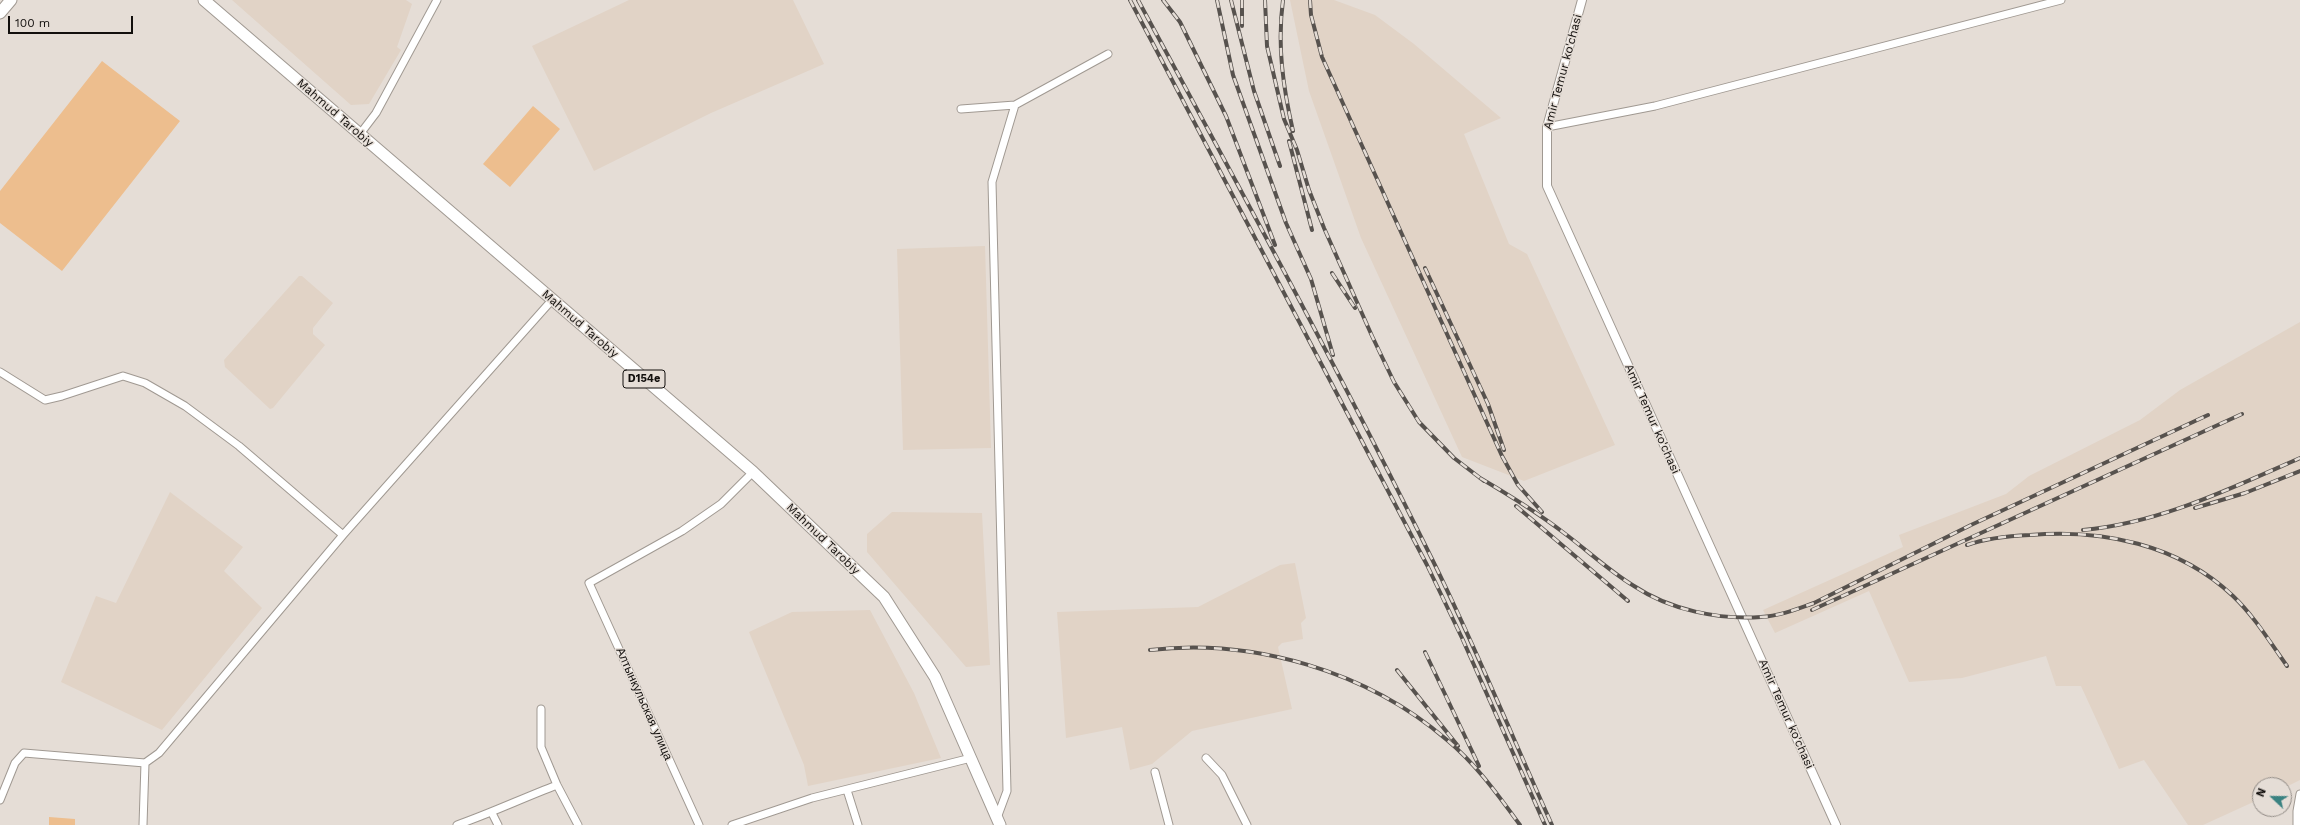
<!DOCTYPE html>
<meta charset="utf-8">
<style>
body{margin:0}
#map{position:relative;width:2300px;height:825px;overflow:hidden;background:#e5ddd6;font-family:"Work Sans",sans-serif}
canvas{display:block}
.north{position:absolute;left:2252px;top:777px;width:40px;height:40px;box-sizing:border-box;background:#e5ddd6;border:1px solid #918b86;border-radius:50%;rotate:292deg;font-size:11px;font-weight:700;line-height:16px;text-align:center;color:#120f0d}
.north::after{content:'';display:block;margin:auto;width:14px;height:18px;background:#3a8281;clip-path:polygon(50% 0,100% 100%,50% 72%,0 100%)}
.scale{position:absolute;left:8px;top:16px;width:125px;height:18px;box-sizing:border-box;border:2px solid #120f0d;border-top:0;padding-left:5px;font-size:12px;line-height:14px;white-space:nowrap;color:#120f0d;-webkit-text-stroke:3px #e5ddd6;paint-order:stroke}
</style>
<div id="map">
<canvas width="2300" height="825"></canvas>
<div class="north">N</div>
<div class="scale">100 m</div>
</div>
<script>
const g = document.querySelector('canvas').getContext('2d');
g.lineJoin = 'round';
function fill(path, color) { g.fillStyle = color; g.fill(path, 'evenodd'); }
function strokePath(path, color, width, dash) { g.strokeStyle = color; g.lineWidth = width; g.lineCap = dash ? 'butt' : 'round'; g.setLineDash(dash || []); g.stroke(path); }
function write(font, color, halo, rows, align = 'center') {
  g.font = font + ' "Work Sans",sans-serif'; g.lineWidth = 3; g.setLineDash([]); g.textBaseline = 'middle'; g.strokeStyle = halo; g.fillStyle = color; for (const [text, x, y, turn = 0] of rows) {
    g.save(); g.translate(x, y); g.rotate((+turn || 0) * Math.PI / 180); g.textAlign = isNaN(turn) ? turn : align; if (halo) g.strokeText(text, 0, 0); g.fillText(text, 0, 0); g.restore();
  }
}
fill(new Path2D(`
 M232 0H406L412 4 397 47 401 50 369 104 351 105Z
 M629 0H793L824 64 711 113 594 171 532 46Z
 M1290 0H1334L1375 15 1414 44 1501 118 1464 134 1509 244 1527 254 1615 445 1524 481 1462 457 1361 238 1309 91Z
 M985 246 991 448 903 450 897 249Z
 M299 276H302L333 303 313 328V334L325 345 273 408 270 409 225 367 224 360Z
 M2300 322V780L2284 788V785H2260V799L2203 825H2188L2144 760 2119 769 2081 686H2056L2046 656 1962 678 1909 682 1869 591 1775 633 1763 610 1903 547 1899 535 2006 494 2029 476 2140 420 2180 390Z
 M170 492 243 547 224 571 262 608 162 730 61 682 96 596 116 603Z
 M892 512 982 513 990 665 966 667 867 552V534Z
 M1295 563 1306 618 1301 623 1303 639 1282 643 1278 647 1292 709 1192 731 1152 764 1130 770 1122 727 1066 738 1057 612 1198 607 1280 565Z
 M870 610 914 693 941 758 808 786 804 765 749 632 792 612Z`), '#e1d3c6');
fill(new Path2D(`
 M102 61 180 121 62 271 0 223V191Z
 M533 106 560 129 510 187 483 164Z
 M49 817 75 819V825H49Z`), '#edbe8e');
const minor = new Path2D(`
 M961 109 1015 105
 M1547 127 1655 106 2061 0
 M360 134 376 113 437 0
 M0 372 45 400 62 396 123 376 145 383 185 406 239 446 343 535
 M541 709V747L557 785 578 825
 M1206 758 1222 775 1247 825
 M1155 772 1169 825
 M847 790 858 825
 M0 800 15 763 24 753 145 763 159 753 343 535 552 300
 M492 813 498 825
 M997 818 1007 791 992 182 1015 105 1108 54
 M143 825 145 763
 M457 825C491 813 523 798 557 785
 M699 825 589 583 682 531 721 504 753 472
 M732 825 812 798 971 758
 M2297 825V811L2300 794`);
const tertiary = new Path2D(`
 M1582 0 1547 127V186L1836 825`);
const primary = new Path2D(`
 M204 0 753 472 884 597 935 677 1000 825`);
const trunk = new Path2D(`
 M0 13 11 0`);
strokePath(minor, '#a09992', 9);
strokePath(tertiary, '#a09992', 10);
strokePath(primary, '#a09992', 13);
strokePath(trunk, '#a09992', 13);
strokePath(minor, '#fff', 7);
strokePath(tertiary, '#fff', 8);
strokePath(primary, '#fff', 11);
strokePath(trunk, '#fff', 11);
const rail = new Path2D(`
 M1130 0 1427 565 1462 638 1545 825
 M1138 0C1238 185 1339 370 1432 559 1475 646 1512 736 1552 825
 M1163 0 1180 22 1226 116 1275 245
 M1217 0 1233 75 1286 223 1311 279 1333 355
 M1231 0 1254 91 1280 166
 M1242 0V26
 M1265 0 1267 46 1284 119 1297 150 1309 190 1324 228 1372 336 1394 382 1419 422 1454 458 1484 481
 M1283 0C1277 45 1283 87 1293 131
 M1310 0 1311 15 1322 57 1502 456 1518 485 1542 512
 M1289 141 1312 230
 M1425 268 1488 404 1504 450
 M1332 273 1355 308
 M1480 478C1509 495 1538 513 1564 533 1587 550 1609 571 1634 586 1670 610 1719 620 1761 617 1780 616 1797 609 1814 603L1971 525 2208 415
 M1516 506 1628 601
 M2195 508 2245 493 2300 471
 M2083 530C2160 523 2229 489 2300 458
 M1967 545C1987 538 2008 536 2030 535 2102 529 2178 544 2233 596 2254 616 2270 642 2287 666
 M1812 610 2242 414
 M1150 650C1253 638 1367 671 1447 740 1476 764 1498 795 1520 825
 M1425 652 1479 766
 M1397 670 1458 746`);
strokePath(rail, '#57524e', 4);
strokePath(rail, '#e5ddd6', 2.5, [8]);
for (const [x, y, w] of [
 [644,379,42]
]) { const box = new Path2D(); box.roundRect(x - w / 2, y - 9, w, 18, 3); g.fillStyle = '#e5ddd6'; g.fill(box); strokePath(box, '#120f0d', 1); }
write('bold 11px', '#120f0d', null, [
 ["D154e",644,379]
]);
write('12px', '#120f0d', '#e5ddd6', [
 ["Amir Temur ko'chasi",1563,72,-75],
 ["Mahmud Tarobiy",335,113,41],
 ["Mahmud Tarobiy",580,324,41],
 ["Amir Temur ko'chasi",1652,419,66],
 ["Mahmud Tarobiy",823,539,44],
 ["Алтынкульская улица",644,704,66],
 ["Amir Temur ko'chasi",1786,714,66]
]);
</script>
